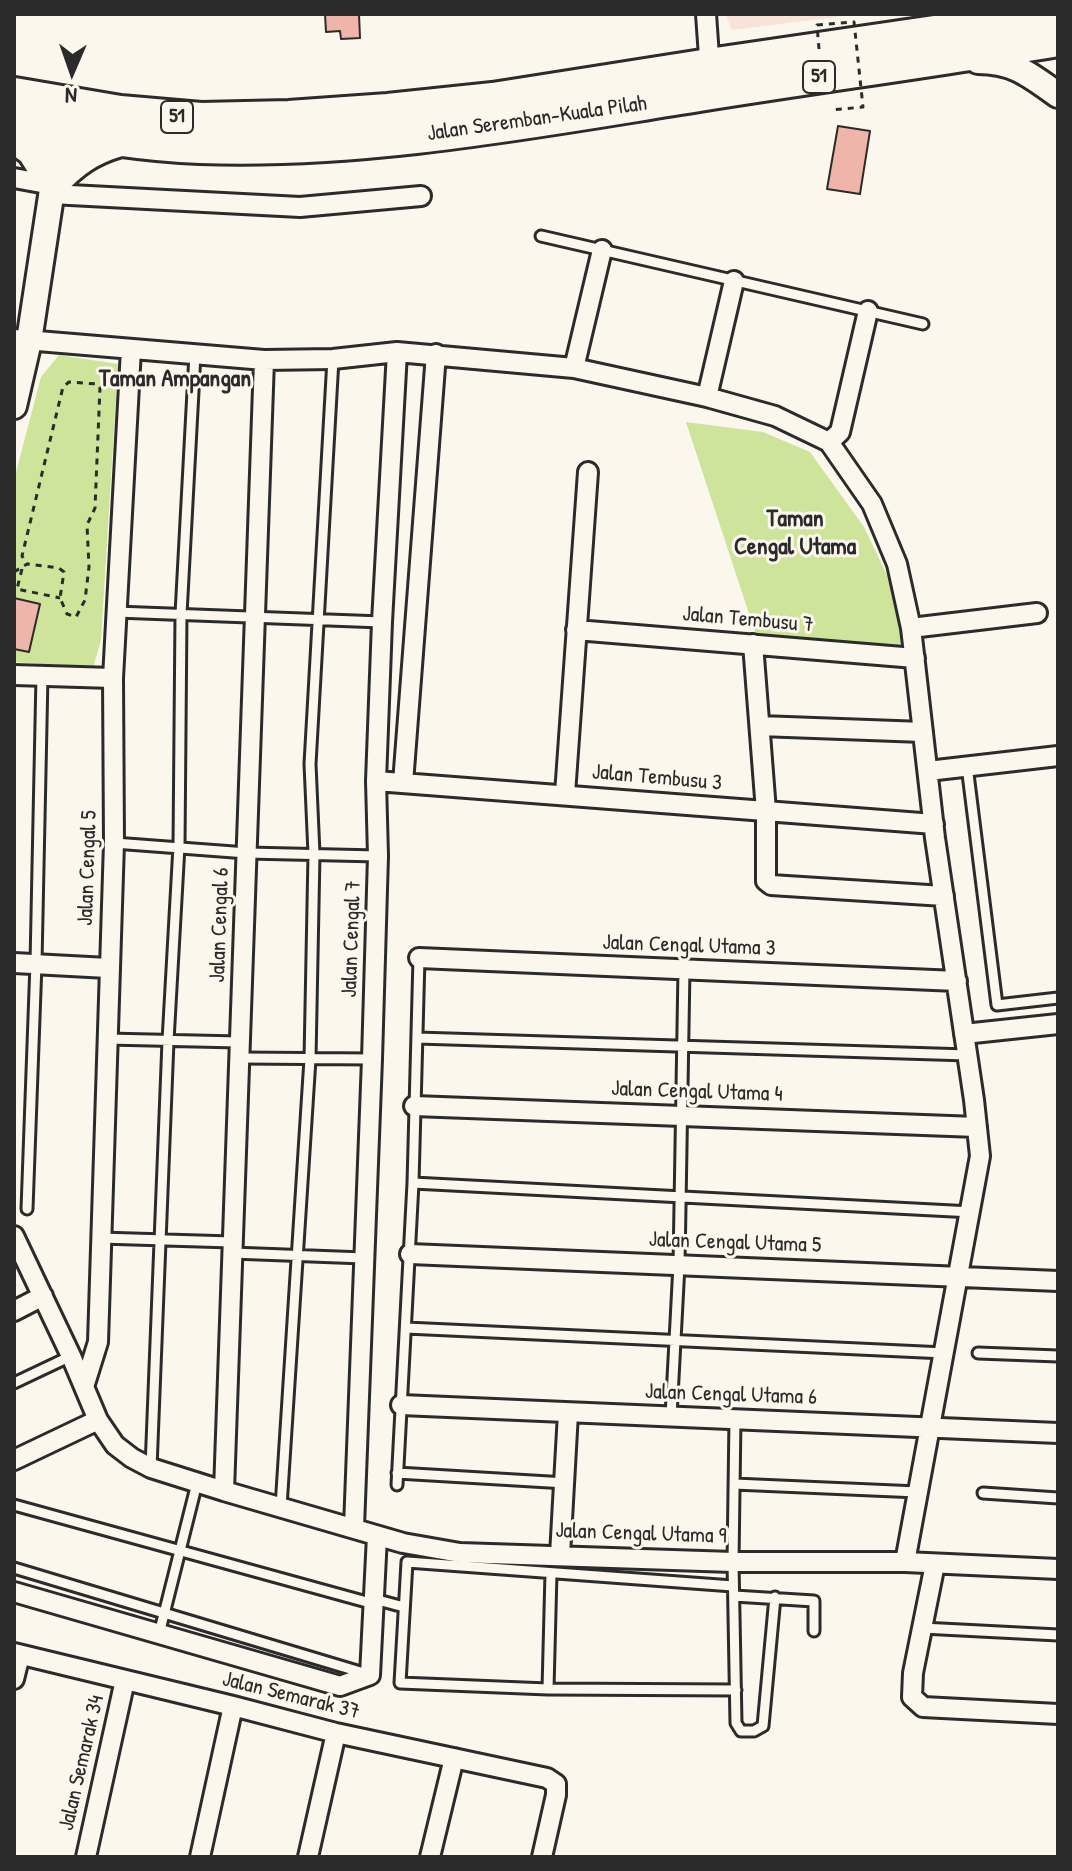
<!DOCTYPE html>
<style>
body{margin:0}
#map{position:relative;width:1072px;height:1871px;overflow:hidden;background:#fbf7ec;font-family:"Patrick Hand",sans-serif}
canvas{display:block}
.frame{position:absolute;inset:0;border:16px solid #2b2b2b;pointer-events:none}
.north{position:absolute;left:32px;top:32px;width:80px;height:80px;-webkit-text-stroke:6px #fbf7ec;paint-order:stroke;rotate:182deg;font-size:22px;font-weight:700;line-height:32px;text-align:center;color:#2b2b2b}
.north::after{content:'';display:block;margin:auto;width:28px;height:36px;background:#2b2b2b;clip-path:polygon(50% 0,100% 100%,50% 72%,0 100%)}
</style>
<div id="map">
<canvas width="1072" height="1871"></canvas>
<div class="frame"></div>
<div class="north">N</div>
</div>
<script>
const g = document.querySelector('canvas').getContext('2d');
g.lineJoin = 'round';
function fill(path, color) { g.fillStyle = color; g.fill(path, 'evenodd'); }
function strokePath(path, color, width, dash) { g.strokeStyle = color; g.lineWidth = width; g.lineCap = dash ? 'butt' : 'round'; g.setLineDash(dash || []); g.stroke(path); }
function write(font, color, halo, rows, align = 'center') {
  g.font = font + ' "Patrick Hand",sans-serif'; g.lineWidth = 6; g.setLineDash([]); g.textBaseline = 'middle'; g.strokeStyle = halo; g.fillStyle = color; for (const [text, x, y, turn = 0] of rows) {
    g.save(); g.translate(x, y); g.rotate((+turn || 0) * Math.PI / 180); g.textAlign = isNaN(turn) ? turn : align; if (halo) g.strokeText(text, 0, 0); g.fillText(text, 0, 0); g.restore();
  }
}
fill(new Path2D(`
 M725 14H860L732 30Z`), '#f7e3d8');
fill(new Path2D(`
 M59 355 118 364 101 640 93 668 14 662V480L41 377Z
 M686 422 763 432 810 452 864 527 894 590 900 624V649L756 635Z`), '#cde49a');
const building = new Path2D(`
 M325 14H359L360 38 341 39 340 31 326 32Z
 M838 126 870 131 860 194 827 189Z
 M14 598 40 604 29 652 14 649Z`);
fill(building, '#efb4aa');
strokePath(building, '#2b2b2b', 2);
const service = new Path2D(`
 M541 236 923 324
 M116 612 382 622
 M967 766 997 1005 1058 998
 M114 843 247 853 378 856
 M417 1038 968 1055
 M107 1039 239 1042
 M240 1058 372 1059
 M413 1183 972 1212
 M27 1209 36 963 42 676
 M100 1238 232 1242
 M232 1253 364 1258
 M406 1328 945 1353
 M978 1353 1058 1356
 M14 1383 71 1356
 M671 1416 679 1265 684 969
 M735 1419 733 1562 736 1723 741 1731H754L763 1726 775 1597
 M151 1468 168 1041 179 846 181 614 195 354
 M397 1473 566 1483
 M734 1484 918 1492
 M397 1485 413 1183 419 958
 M983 1493 1058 1498
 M14 1505 374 1604
 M281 1507 310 1059 314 854 310 764 333 359
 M14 1568 367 1674
 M733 1586 407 1562 400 1683 548 1689 736 1690
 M734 1596 814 1601V1631
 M374 1599 404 1607
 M922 1628 1058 1635
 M159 1634 197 1483
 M548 1689 551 1573`);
const minor = new Path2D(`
 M706 14 710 71
 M14 178 52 185
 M51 194 300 207 421 196
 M14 339 264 360 333 359 397 352 574 368 707 397 775 416 829 442 872 504 897 564 911 628 935 838 974 1100 980 1156 905 1562
 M574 368 602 250
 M707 397 734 281
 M829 442 840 432 868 311
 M911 628 1037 613
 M576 630 915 658
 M753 644 766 811V881L771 885 944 896
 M14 675 113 678
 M760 726 923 732
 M928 771 1058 756
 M376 781 934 824
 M403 783 436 354
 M565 794 588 472
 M419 958 957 981
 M14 963 108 968
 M964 1034 1058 1024
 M414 1106 977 1127
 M14 1236 71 1356 98 1420 115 1445 132 1458 151 1468 224 1491 403 1543 460 1553 733 1562H905L1058 1569
 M410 1254 1058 1281
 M14 1311 43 1296
 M84 1387 98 1342 114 843 113 678 131 349
 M401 1405 1058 1433
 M14 1460 98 1420
 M224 1491 264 360
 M354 1527 372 1059 378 856 376 781 382 622 397 352
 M560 1555 568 1413
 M935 1564 913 1673 912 1697 923 1707 1058 1714
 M14 1592 340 1686 370 1675 377 1536
 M14 1653 233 1706 336 1733 547 1778 556 1784V1795L542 1857
 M14 1679 20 1655
 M86 1857 125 1680
 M200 1857 233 1706
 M308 1857 336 1733
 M430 1857 454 1758`);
const tertiary = new Path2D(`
 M978 61C1014 61 1030 75 1058 95
 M14 406 29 341 63 117`);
const trunk = new Path2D(`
 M14 94 120 112 201 119 289 117 388 110 493 99 709 65 1058 14
 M14 122C76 133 137 145 200 147 367 153 534 121 699 95 818 76 938 60 1058 40
 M14 136 33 150 53 182C73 161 90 149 117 141`);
strokePath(service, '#2b2b2b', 15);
strokePath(minor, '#2b2b2b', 24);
strokePath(tertiary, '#2b2b2b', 30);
strokePath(trunk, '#2b2b2b', 38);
strokePath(new Path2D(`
 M22 569 17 589 60 598
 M14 572 27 564 59 568 64 572 60 598 67 614 76 617 85 600 89 567 87 525 95 508 100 387 97 384 69 382 63 387 22 556 27 564`), '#2b2b2b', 3, [6, 6]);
strokePath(service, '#fbf7ec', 9);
strokePath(minor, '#fbf7ec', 18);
strokePath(tertiary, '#fbf7ec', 24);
strokePath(trunk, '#fbf7ec', 32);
strokePath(new Path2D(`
 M819 49 817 25 854 22 863 107 831 110`), '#2b2b2b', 3, [6, 6]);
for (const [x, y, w] of [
 [819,77,32],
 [177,117,32]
]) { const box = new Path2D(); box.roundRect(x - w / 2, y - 16, w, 32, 6); g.fillStyle = '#fbf7ec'; g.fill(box); strokePath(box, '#2b2b2b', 2); }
write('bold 20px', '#2b2b2b', null, [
 ["51",819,77],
 ["51",177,117]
]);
write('22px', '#2b2b2b', '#fbf7ec', [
 ["Jalan Seremban-Kuala Pilah",537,119,-8],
 ["Jalan Tembusu 7",748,620,5],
 ["Jalan Tembusu 3",657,778,5],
 ["Jalan Cengal 5",88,868,-88],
 ["Jalan Cengal 6",220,925,-88],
 ["Jalan Cengal 7",352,939,-88],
 ["Jalan Cengal Utama 3",689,946,2],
 ["Jalan Cengal Utama 4",697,1092,2],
 ["Jalan Cengal Utama 5",735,1243,2],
 ["Jalan Cengal Utama 6",731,1395,2],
 ["Jalan Cengal Utama 9",641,1534,2],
 ["Jalan Semarak 37",291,1696,14],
 ["Jalan Semarak 34",82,1763,-77]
]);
write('bold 24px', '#2b2b2b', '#fbf7ec', [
 ["Taman Ampangan",175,380],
 ["Taman",795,520],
 ["Cengal Utama",795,548]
]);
</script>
